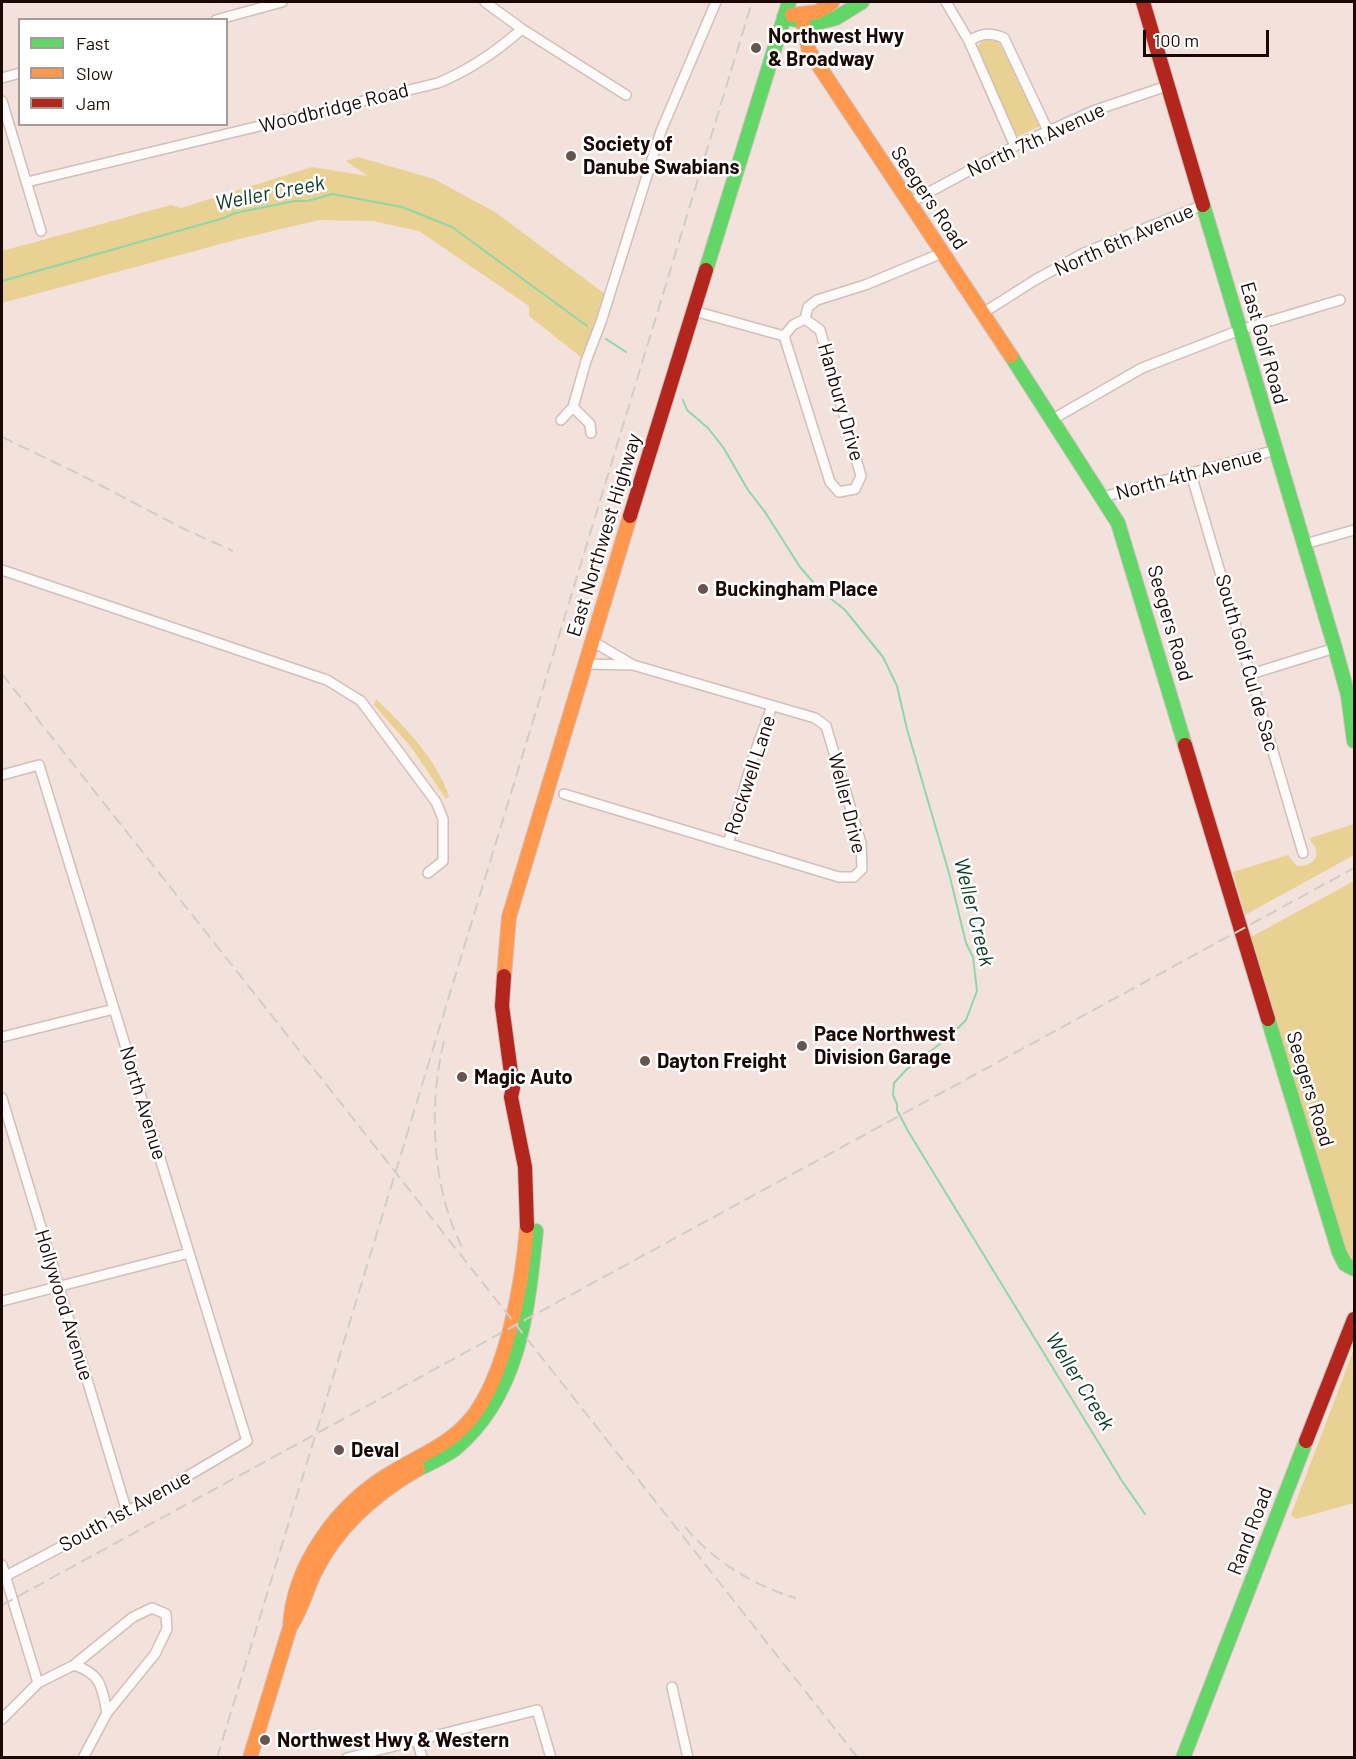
<!DOCTYPE html>
<style>
body{margin:0}
#map{position:relative;width:1356px;height:1759px;overflow:hidden;background:#f3e1dc;font-family:Barlow,sans-serif}
canvas{display:block}
.frame{position:absolute;inset:0;border:3px solid #1a0805;pointer-events:none}
.legend{position:absolute;left:18px;top:18px;width:210px;height:108px;box-sizing:border-box;background:#fff;border:2px solid #a39c9b;margin:0;padding:8px 10px;list-style:none;font-size:18px;color:#1a0805}
.legend li{display:flex;align-items:center;gap:12px;height:30px}
.legend b{width:30px;border:2px solid #a39c9b}
.scale{position:absolute;left:1143px;top:30px;width:126px;height:27px;box-sizing:border-box;border:3px solid #1a0805;border-top:0;padding-left:8px;font-size:18px;line-height:21px;white-space:nowrap;color:#1a0805;-webkit-text-stroke:4px #fff;paint-order:stroke}
</style>
<div id="map">
<canvas width="1356" height="1759"></canvas>
<div class="frame"></div>
<ul class="legend">
<li><b style="height:8px;background:#63d668"></b>Fast</li>
<li><b style="height:8px;background:#ff974d"></b>Slow</li>
<li><b style="height:8px;background:#b3261e"></b>Jam</li>
</ul>
<div class="scale">100 m</div>
</div>
<script>
const g = document.querySelector('canvas').getContext('2d');
g.lineJoin = 'round';
function fill(path, color) { g.fillStyle = color; g.fill(path, 'evenodd'); }
function strokePath(path, color, width, dash) { g.strokeStyle = color; g.lineWidth = width; g.lineCap = dash ? 'butt' : 'round'; g.setLineDash(dash || []); g.stroke(path); }
function write(font, color, halo, rows, align = 'center') {
  g.font = font + ' Barlow,sans-serif'; g.lineWidth = 5; g.setLineDash([]); g.textBaseline = 'middle'; g.strokeStyle = halo; g.fillStyle = color; for (const [text, x, y, turn = 0] of rows) {
    g.save(); g.translate(x, y); g.rotate((+turn || 0) * Math.PI / 180); g.textAlign = isNaN(turn) ? turn : align; if (halo) g.strokeText(text, 0, 0); g.fillText(text, 0, 0); g.restore();
  }
}
fill(new Path2D(`
 M987 39 996 41 1000 44 1040 126 1017 137 977 48 981 42Z
 M358 157 434 179 495 212 605 294 582 358 529 316V306L419 231 373 221 319 220 239 239 2 303V251L171 205 181 208 312 167 368 176 346 161Z
 M376 699C405 727 435 757 449 796L446 799 411 747 374 705Z
 M1354 824V855L1245 915 1233 872 1288 855 1297 866C1307 867 1321 861 1315 847 1313 844 1311 842 1310 838Z
 M1354 881V1261L1348 1256 1344 1247 1251 937Z
 M1354 1349V1503L1296 1519 1291 1515Z`), '#e8d193');
strokePath(new Path2D(`
 M2 281 224 218 235 213 295 201H308L332 194 402 207 452 227 587 326
 M606 339 626 352
 M683 400 687 410 708 428 723 447 748 490 765 512 800 567 820 590 845 610 883 657 897 686 907 729 949 873 966 943 973 957 977 991 966 1020 949 1037 907 1069 894 1083 893 1095 897 1104V1110L908 1131 1122 1481 1145 1514`), '#8ed7a8', 2);
const street = new Path2D(`
 M485 2 522 29 626 95
 M946 2 969 41 1015 146
 M216 20 282 2
 M969 41C982 33 990 32 1004 38L1048 131
 M2 78 20 73
 M2 101 41 231
 M27 182 438 83C470 70 497 51 522 29
 M909 203 1015 146 1093 111 1167 86
 M694 311 784 336
 M983 313 1035 280 1084 253 1203 205
 M805 319 820 330 861 476 855 489 839 492 830 482 784 336 793 325Z
 M805 319 808 307 817 300 865 285 942 253
 M573 407 590 424 591 433
 M1053 419 1142 368 1240 330 1340 300
 M561 420 573 407 586 361 601 322 661 131 716 2
 M1191 474 1303 853
 M1103 497 1276 450
 M1305 544 1354 530
 M2 570 327 680 361 701 436 802 443 819V861L428 873
 M592 641 631 664
 M1251 674 1335 648
 M2 775 39 765 247 1441 127 1512 2 1578
 M564 794 839 877H854L862 869 861 843 826 726 815 718 633 665 585 664
 M728 844 753 758 772 706
 M2 1037 114 1009
 M2 1098 127 1512
 M2 1301 189 1253
 M2 1565 38 1683
 M74 1665C102 1674 102 1688 107 1713
 M672 1687 688 1758
 M2 1719 38 1683 74 1665 133 1617 152 1608 166 1614 167 1629 155 1654 107 1713 83 1758
 M417 1739 422 1758
 M347 1758 537 1710 551 1758`);
const fast = new Path2D(`
 M784 17 813 24 836 18 862 2
 M1203 205 1335 648 1348 695 1354 741
 M706 270 789 2
 M1011 356 1118 523 1185 745
 M1268 1019 1339 1252 1345 1264 1354 1269
 M418 1469C431 1463 444 1457 455 1449 520 1395 528 1309 536 1231
 M1183 1758 1306 1441`);
const slow = new Path2D(`
 M792 15 817 12 832 3
 M803 22 809 51 1011 356
 M504 976 509 917 630 516
 M290 1627C293 1565 338 1504 391 1473 418 1456 449 1445 470 1420 506 1377 523 1282 527 1226
 M250 1758 290 1627C302 1610 306 1590 315 1572 337 1527 375 1494 418 1469`);
const jam = new Path2D(`
 M1143 2 1203 205
 M630 516 706 270
 M1185 745 1268 1019
 M504 976 502 1006 513 1088 511 1097 525 1167 527 1226
 M1306 1441 1354 1319`);
strokePath(street, '#d1bfba', 12);
strokePath(fast, '#d1bfba', 16);
strokePath(slow, '#d1bfba', 16);
strokePath(jam, '#d1bfba', 16);
strokePath(street, '#fdfafa', 9);
strokePath(fast, '#63d668', 14);
strokePath(slow, '#ff974d', 14);
strokePath(jam, '#b3261e', 14);
strokePath(new Path2D(`
 M2 437 79 474 182 528 233 551
 M2 674 858 1758
 M444 1041C428 1106 432 1190 463 1249
 M685 1527C715 1562 752 1585 796 1598
 M2 1605 1354 868
 M217 1758 752 2`), '#d2ccca', 2, [12, 6]);
for (const [x, y, r, color] of [
 [756,48,6,"#665450"],
 [571,156,6,"#665450"],
 [703,589,6,"#665450"],
 [802,1046,6,"#665450"],
 [645,1061,6,"#665450"],
 [462,1077,6,"#665450"],
 [339,1450,6,"#665450"],
 [265,1740,6,"#665450"]
]) { const dot = new Path2D(); dot.arc(x, y, r, 0, 2 * Math.PI); g.fillStyle = color; g.fill(dot); strokePath(dot, '#fff', 2); }
write('bold 20px', '#1a0805', '#fff', [
 ["Northwest Hwy",768,36],
 ["& Broadway",768,59],
 ["Society of",583,144],
 ["Danube Swabians",583,167],
 ["Buckingham Place",715,589],
 ["Pace Northwest",814,1034],
 ["Division Garage",814,1057],
 ["Dayton Freight",657,1061],
 ["Magic Auto",474,1077],
 ["Deval",351,1450],
 ["Northwest Hwy & Western",277,1740]
], 'left');
write('20px', '#1a0805', '#fff', [
 ["Woodbridge Road",334,108,-14],
 ["North 7th Avenue",1036,140,-25],
 ["Seegers Road",929,198,56],
 ["North 6th Avenue",1124,240,-24],
 ["East Golf Road",1264,343,74],
 ["Hanbury Drive",841,402,74],
 ["North 4th Avenue",1189,474,-15],
 ["East Northwest Highway",604,535,-73],
 ["Seegers Road",1170,623,74],
 ["South Golf Cul de Sac",1247,663,74],
 ["Rockwell Lane",750,775,-72],
 ["Weller Drive",847,803,76],
 ["Seegers Road",1310,1089,73],
 ["North Avenue",143,1103,73],
 ["Hollywood Avenue",64,1305,73],
 ["South 1st Avenue",125,1511,-29],
 ["Rand Road",1250,1531,-69]
]);
write('italic 21px', '#0b3b22', '#fff', [
 ["Weller Creek",270,193,-11],
 ["Weller Creek",974,912,76],
 ["Weller Creek",1080,1381,58]
]);
</script>
